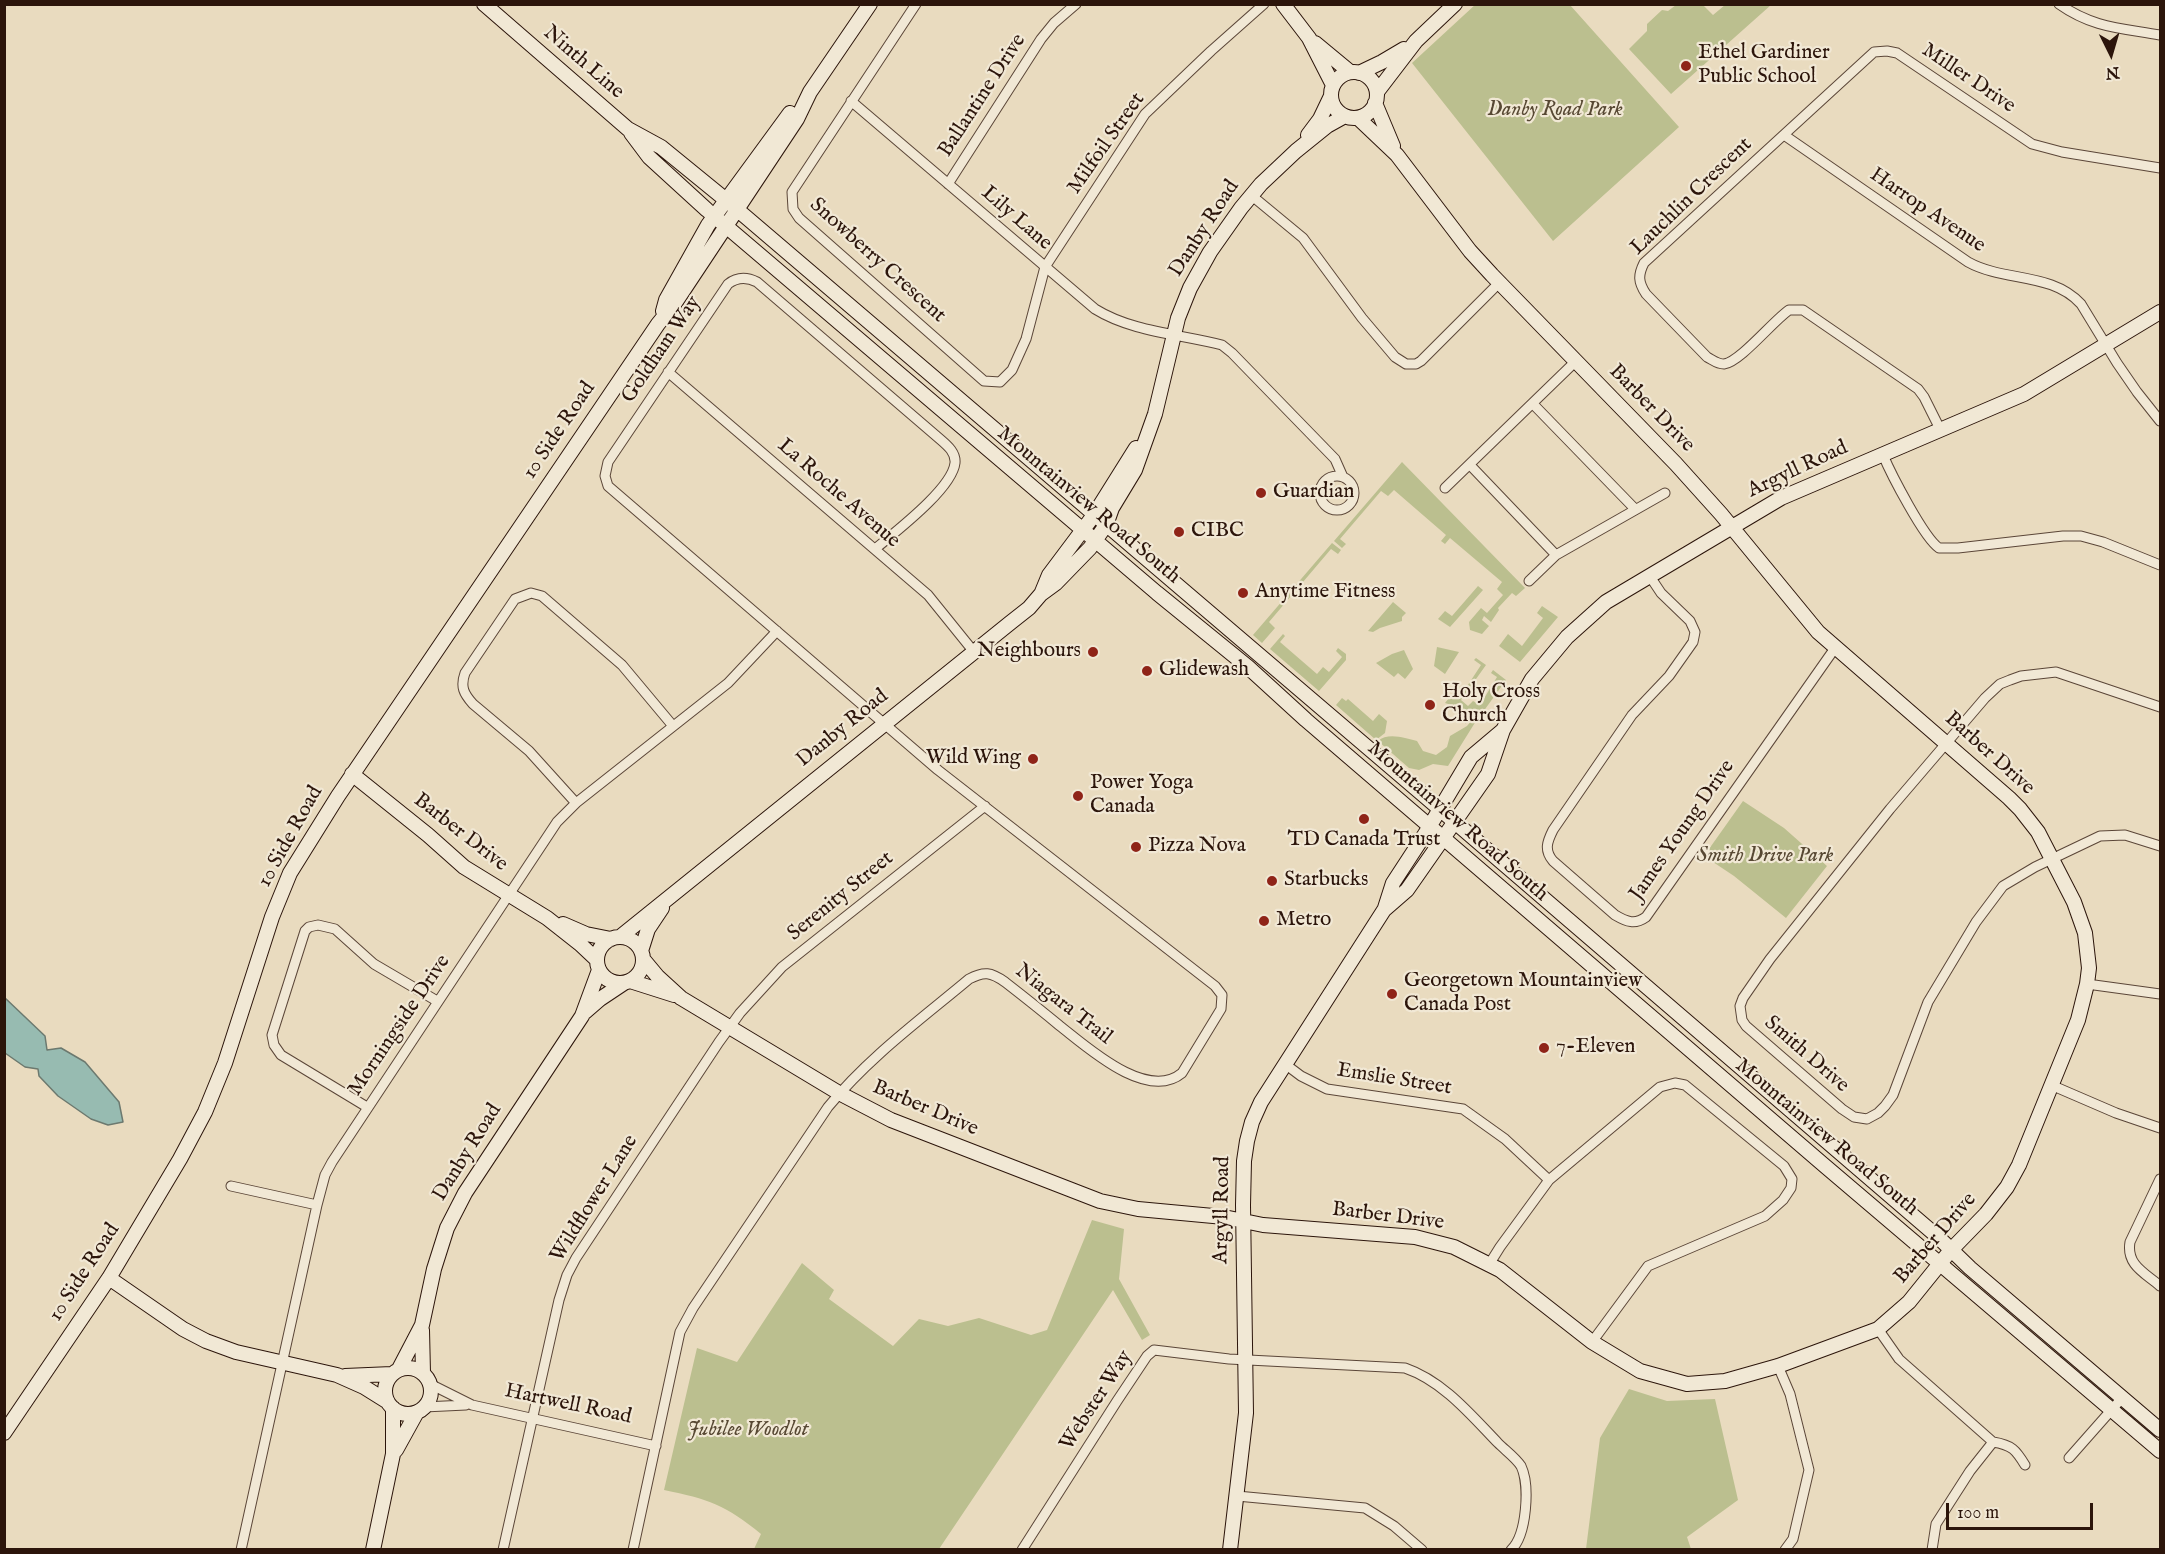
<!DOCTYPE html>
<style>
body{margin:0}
#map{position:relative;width:2165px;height:1554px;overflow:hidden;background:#e9dbbf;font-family:"IM FELL English",serif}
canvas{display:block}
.frame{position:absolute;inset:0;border:6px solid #2c150b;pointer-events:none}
.north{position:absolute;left:2081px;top:24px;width:60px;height:60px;-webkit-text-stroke:4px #f1e8d5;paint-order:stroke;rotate:175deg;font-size:16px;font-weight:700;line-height:24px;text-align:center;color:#2c150b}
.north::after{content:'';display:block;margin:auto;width:21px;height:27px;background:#2c150b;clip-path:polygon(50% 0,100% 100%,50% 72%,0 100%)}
.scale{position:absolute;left:1946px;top:1503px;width:147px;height:27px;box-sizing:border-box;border:3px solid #2c150b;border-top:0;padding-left:8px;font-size:18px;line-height:21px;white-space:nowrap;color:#2c150b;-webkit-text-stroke:4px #f1e8d5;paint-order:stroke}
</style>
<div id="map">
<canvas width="2165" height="1554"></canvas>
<div class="frame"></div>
<div class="north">N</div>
<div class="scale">100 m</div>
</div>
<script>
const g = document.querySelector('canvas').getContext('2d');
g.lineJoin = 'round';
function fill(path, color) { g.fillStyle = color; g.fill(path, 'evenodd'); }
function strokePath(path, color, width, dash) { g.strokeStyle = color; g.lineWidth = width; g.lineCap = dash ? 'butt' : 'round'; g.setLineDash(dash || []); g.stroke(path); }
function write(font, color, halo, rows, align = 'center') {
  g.font = font + ' "IM FELL English",serif'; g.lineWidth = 4.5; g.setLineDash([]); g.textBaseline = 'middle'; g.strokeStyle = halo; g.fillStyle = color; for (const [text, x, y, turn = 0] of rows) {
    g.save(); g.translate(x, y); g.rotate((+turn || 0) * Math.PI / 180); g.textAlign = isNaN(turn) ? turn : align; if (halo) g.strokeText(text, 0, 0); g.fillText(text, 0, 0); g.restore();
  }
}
fill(new Path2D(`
 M1476 4 1570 5 1679 127 1553 241 1412 63Z
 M1676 5H1703L1713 15 1725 5H1771L1671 94 1629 49 1647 31V24L1662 10 1668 11Z
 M1402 462 1525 588 1516 596 1512 593 1498 608 1499 610 1491 622 1484 616 1482 620 1489 626 1482 634 1470 630 1469 622 1481 608 1487 613 1503 595 1497 589 1502 582 1450 538 1445 544 1441 541 1446 535 1394 490 1388 496 1381 491 1340 539 1346 544 1342 548 1334 541Z
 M1332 543 1341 550 1338 554 1331 549 1269 622 1275 628 1262 643 1253 635Z
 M1478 586 1483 590 1450 627 1438 619 1445 611 1452 616Z
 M1393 602 1406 613 1402 617V621L1380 628 1373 632 1368 631Z
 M1542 606 1558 617 1520 662 1499 646 1508 634 1522 646 1543 618 1537 613Z
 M1283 634 1285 636 1280 642 1317 674 1323 667 1329 672 1342 657 1336 651 1338 648 1346 654V660L1319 691 1270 649Z
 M1437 647 1459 652 1445 674 1434 666Z
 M1404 650 1413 669 1405 679 1398 673 1394 677 1376 663 1392 654Z
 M1476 658 1486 665 1461 700 1468 706 1473 701 1480 705 1497 677 1491 673 1493 670 1506 680 1478 719 1471 718 1465 724 1466 717 1464 711H1460L1458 707 1445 703 1458 687 1464 691 1481 665 1474 660Z
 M1342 698 1346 701 1348 699 1373 721 1379 714 1387 721 1385 733 1376 740 1336 705Z
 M1472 720 1476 721 1448 766 1433 764 1419 770 1409 768 1378 741C1388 732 1405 738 1417 741L1423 751 1436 755 1447 747 1450 736 1467 726Z
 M1743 801 1784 828 1827 866 1786 918 1734 876 1704 856Z
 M1092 1220 1124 1229 1119 1279 1150 1335 1142 1340 1113 1290 939 1549H754L761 1534C726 1505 708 1499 664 1490L697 1348 737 1362 802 1263 834 1290 829 1299 893 1346 919 1319 948 1326 979 1318 1031 1335 1047 1330Z
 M1629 1389 1667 1401 1715 1399 1738 1500 1687 1537 1691 1549H1586L1600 1438Z`), '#bbbf8f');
const water = new Path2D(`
 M4 997 45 1036 47 1050 61 1048 85 1062 119 1102 123 1122 108 1125 91 1119 58 1096 39 1076 38 1069 25 1067 5 1053Z`);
fill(water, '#97bbb1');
strokePath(water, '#6c796f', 1.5);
const street = new Path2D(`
 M916 4 792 192 793 209 799 218 984 381 1000 382 1012 370 1026 339 1045 267 1145 114 1211 51 1264 4
 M2059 4C2093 28 2121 28 2160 35
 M851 101 1095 309C1132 332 1180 334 1222 345L1232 353 1335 459 1343 477
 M1784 135 1968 262C2004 282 2052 272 2081 304L2117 363 2137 392 2160 421
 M948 184 1041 39 1054 23 1076 4
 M1251 195 1303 238 1362 318 1395 357 1406 364H1416L1421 361 1499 283
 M668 372 928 595 974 652
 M1533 404 1635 509
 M1941 431 1924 397 1918 389 1803 310H1789C1773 321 1740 362 1724 364 1717 364 1713 360 1707 357L1646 294C1638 282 1638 275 1644 263L1874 52 1887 51 1897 53 2032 144 2062 152 2160 168
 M1883 455C1891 474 1924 538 1939 548H1958L2063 536H2081L2103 542 2160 565
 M1470 465 1556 555
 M1320 493a17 17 0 1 1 34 0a17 17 0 1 1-34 0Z
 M1445 488 1576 361
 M1649 575 1661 593 1690 621 1695 632 1693 642 1669 676 1632 715 1553 830C1547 842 1544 850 1553 861L1615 915C1627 922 1635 925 1646 917L1835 648
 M1529 581 1556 555 1665 493
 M2160 707 2056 672 2021 676 2010 680 2000 684 1985 698 1890 809 1770 959 1743 998 1740 1006 1742 1020 1746 1026 1842 1109 1854 1117 1867 1119 1878 1113 1885 1106 1893 1095 1928 1002 1976 922 2003 886 2035 867 2100 836 2125 835 2160 846
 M576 803 529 751 473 704C464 694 460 687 465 673L515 599 531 593 542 596 622 665 673 726
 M2087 984 2160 994
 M1285 1064 1301 1076 1327 1089 1463 1109 1505 1139 1549 1180
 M2051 1085 2116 1113 2160 1128
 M367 1107 281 1055 274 1045 272 1035 305 931 309 927 318 925 335 929 374 964 437 1001
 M2160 1179 2130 1242C2126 1265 2145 1273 2160 1286
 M231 1186 317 1205
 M1490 1263 1500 1247 1549 1180 1660 1087 1675 1083 1685 1085 1784 1166 1792 1179 1791 1188 1783 1200 1765 1216 1648 1266 1592 1342
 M1878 1329 1899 1359 1993 1442
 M1778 1366 1790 1394 1809 1470 1793 1539 1785 1550
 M430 1384 472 1405 656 1446
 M424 1407 466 1405
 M1993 1442C2012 1445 2016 1450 2025 1465
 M2069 1458 2122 1398
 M1237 1496 1365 1508 1394 1526 1422 1550
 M241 1550 317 1205 325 1175 332 1162 557 822 576 803 728 683 777 631
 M503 1550 559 1300 567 1275 576 1258 719 1042 740 1013 782 967 985 806
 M633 1550 680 1332 693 1308 828 1107C869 1057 920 1020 969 979 984 971 991 972 1005 982 1023 996 1042 1011 1060 1026 1087 1047 1147 1102 1182 1073L1221 1009 1222 995 1215 986 938 770 608 486 605 476 608 462 728 284C737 277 747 277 757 282L941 440C948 446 956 453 955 463 952 489 895 532 875 549
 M1022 1550 1117 1401 1147 1356 1154 1350 1229 1359 1405 1368C1443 1381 1471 1415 1498 1443 1505 1450 1516 1458 1521 1466 1530 1485 1527 1535 1511 1550
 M1932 1550 1936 1524 1970 1471 1993 1442`);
const secondary = new Path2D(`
 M484 4 628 129 661 147 726 200 1428 799 1938 1237 1970 1268 2160 1430
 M1283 4 1309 38 1333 85
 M1315 43 1350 72
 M1331 95a23 23 0 1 1 46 0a23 23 0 1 1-46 0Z
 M1359 73 1382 62 1404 49
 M1377 92 1416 41 1455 4
 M1375 103 1393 146
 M631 133 649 157 707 210 1157 593 1248 667 1306 720 1825 1166 2160 1451
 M1308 135 1320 119 1331 96
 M663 311 666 300 708 225 790 113
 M1042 592 1049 575 1094 515 1136 448
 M352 774 428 835 464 867 547 918 580 944 597 960
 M1385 908 1393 883 1425 834 1471 757 1503 730
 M563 924 586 934 611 939
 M620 937 1010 623 1029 608 1041 594 1056 583 1090 548 1106 525 1112 508 1135 470 1155 414 1178 318 1190 288 1210 252 1241 208 1261 184 1296 151 1327 126 1345 116
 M597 960a23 23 0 1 1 46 0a23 23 0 1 1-46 0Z
 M641 951 648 929 662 908
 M643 959 658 977 681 998 839 1093 891 1120 1100 1201 1138 1209 1224 1217 1263 1225 1415 1237 1454 1247 1500 1270 1592 1342 1640 1371 1687 1384 1725 1381 1778 1366 1878 1329 1909 1302 1951 1250 1986 1214 2007 1187 2019 1165 2078 1020 2087 984 2089 968 2085 933 2074 902 2038 832 2020 809 2009 798 1818 632 1721 514 1676 464 1492 275 1470 251 1397 155 1358 118
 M630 981 674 995
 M585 1012 600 999 624 983
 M109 1278 183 1329 206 1341 236 1352 337 1375 364 1387 388 1402
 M422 1330 423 1373
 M385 1391a23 23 0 1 1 46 0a23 23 0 1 1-46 0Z
 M399 1369 422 1325 434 1269 447 1228 465 1193 582 1016 599 970
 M345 1376 392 1374
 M4 1433 109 1278 180 1159 205 1112 225 1063 272 917 290 873 338 796 658 324 675 303 797 119 810 92 870 4
 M396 1450 417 1412
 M373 1550 393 1454V1408
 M1230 1550 1246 1413 1243 1205 1244 1161 1247 1141 1252 1122 1261 1102 1384 910 1407 890 1488 774 1503 730 1532 679 1567 637 1606 602 1781 498 2024 394 2160 312`);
strokePath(street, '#5b4638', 11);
strokePath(secondary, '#2c150b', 16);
strokePath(street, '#f1e8d5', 9);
strokePath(secondary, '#f1e8d5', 14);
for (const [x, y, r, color] of [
 [1686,66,6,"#8f2418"],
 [1261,493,6,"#8f2418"],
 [1179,532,6,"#8f2418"],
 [1243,593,6,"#8f2418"],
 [1093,652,6,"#8f2418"],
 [1147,671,6,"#8f2418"],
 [1430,705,6,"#8f2418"],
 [1033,759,6,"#8f2418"],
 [1078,796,6,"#8f2418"],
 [1364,819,6,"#8f2418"],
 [1136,847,6,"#8f2418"],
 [1272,881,6,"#8f2418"],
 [1264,921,6,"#8f2418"],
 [1392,994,6,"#8f2418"],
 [1544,1048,6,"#8f2418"]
]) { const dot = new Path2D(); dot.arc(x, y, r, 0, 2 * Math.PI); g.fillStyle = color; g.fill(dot); strokePath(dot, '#f1e8d5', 2); }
write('21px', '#2c150b', '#f1e8d5', [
 ["Ethel Gardiner",1698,54],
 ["Public School",1698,78],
 ["Guardian",1273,493],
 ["CIBC",1191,532],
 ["Anytime Fitness",1255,593],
 ["Neighbours",1081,652,"right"],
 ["Glidewash",1159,671],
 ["Holy Cross",1442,693],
 ["Church",1442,717],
 ["Wild Wing",1021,759,"right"],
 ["Power Yoga",1090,784],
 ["Canada",1090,808],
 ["TD Canada Trust",1364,841,"center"],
 ["Pizza Nova",1148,847],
 ["Starbucks",1284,881],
 ["Metro",1276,921],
 ["Georgetown Mountainview",1404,982],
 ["Canada Post",1404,1006],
 ["7-Eleven",1556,1048]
], 'left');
write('21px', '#2c150b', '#f1e8d5', [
 ["Ninth Line",583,63,41],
 ["Miller Drive",1968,79,34],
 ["Ballantine Drive",983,96,-57],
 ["Milfoil Street",1107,144,-55],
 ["Lauchlin Crescent",1692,197,-44],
 ["Harrop Avenue",1927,211,34],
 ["Lily Lane",1016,219,41],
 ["Danby Road",1205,229,-57],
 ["Snowberry Crescent",877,261,42],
 ["Goldham Way",662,350,-56],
 ["Barber Drive",1651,409,46],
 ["10 Side Road",560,431,-56],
 ["Argyll Road",1798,470,-25],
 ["La Roche Avenue",838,494,41],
 ["Mountainview Road South",1088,506,40],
 ["Danby Road",843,729,-39],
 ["Barber Drive",1989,754,42],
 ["Mountainview Road South",1457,822,41],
 ["James Young Drive",1683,831,-55],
 ["Barber Drive",460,833,38],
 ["10 Side Road",291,837,-61],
 ["Serenity Street",841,897,-39],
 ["Niagara Trail",1063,1005,38],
 ["Morningside Drive",400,1026,-56],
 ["Smith Drive",1806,1055,41],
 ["Emslie Street",1394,1080,9],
 ["Barber Drive",925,1109,23],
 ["Mountainview Road South",1826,1138,40],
 ["Danby Road",468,1153,-58],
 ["Wildflower Lane",595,1199,-58],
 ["Argyll Road",1223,1210,-89],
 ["Barber Drive",1388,1217,7],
 ["Barber Drive",1936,1239,-49],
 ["10 Side Road",85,1273,-57],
 ["Webster Way",1097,1401,-57],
 ["Hartwell Road",568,1405,12]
]);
write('italic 21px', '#574833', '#f1e8d5', [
 ["Danby Road Park",1555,111],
 ["Smith Drive Park",1765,857],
 ["Jubilee Woodlot",748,1431]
]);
</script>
